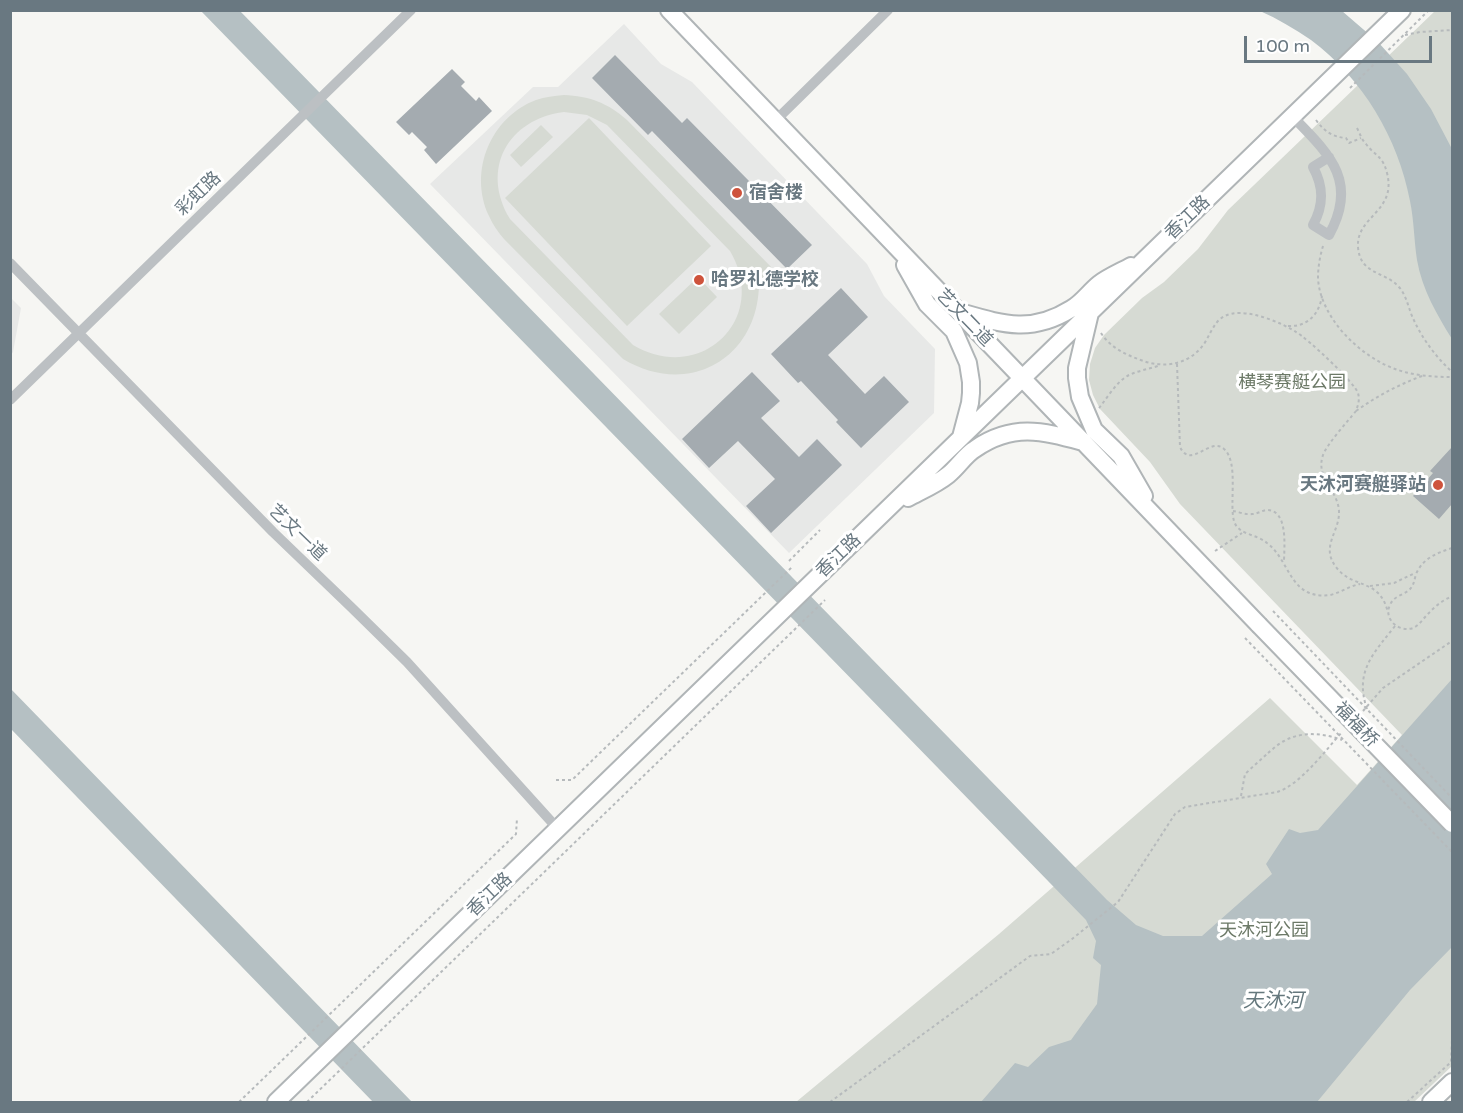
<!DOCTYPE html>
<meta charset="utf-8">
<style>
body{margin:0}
#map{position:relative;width:1463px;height:1113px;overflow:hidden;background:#f6f6f3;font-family:"Varela Round",sans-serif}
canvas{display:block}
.frame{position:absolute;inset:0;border:12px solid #697881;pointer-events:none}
.scale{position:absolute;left:1244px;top:36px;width:188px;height:27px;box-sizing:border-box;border:3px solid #697881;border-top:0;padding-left:8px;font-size:18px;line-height:21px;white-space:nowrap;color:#697881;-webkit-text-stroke:4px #fff;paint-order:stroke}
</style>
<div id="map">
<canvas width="1463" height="1113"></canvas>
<div class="frame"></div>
<div class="scale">100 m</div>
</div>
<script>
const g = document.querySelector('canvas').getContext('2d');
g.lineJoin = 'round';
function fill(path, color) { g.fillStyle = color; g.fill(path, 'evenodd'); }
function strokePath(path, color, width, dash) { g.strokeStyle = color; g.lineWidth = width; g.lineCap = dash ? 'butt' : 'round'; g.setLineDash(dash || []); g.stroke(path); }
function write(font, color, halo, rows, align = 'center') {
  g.font = font + ' "Varela Round","Noto Sans SC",sans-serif'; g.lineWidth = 6; g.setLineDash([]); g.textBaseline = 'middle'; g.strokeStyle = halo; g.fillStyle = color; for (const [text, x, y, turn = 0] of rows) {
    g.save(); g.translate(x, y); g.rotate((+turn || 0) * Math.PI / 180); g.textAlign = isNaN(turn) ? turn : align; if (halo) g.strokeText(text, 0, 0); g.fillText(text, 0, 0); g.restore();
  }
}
fill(new Path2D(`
 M624 24 661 64 692 82 867 264 884 296 935 349 934 413 789 553 430 184 533 87H558Z
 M11 298 21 308 13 352 11 355Z`), '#e7e8e7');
fill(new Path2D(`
 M1435 11H1452V1066L1414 1102H796L999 934 1270 698 1357 785 1402 735 1180 504 1150 462 1100 409 1093 395 1089 380 1090 364 1095 348 1104 335 1142 298 1164 282 1198 249 1228 210Z
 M564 95C589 96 608 103 627 120L775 271 763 283 759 279C761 357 690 399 623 359L504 239C498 232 493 225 489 216 468 171 491 117 536 100 545 97 554 96 564 95ZM564 112 587 115 607 125 730 251C770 319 701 385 633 345L510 219C480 169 508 119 564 112Z
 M589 118 711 246 627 326 505 198Z
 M541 125 553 137 521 167 510 155Z
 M698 277 717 297 679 334 659 314Z`), '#d6dad3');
fill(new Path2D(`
 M201 11H240L1107 900 1136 925 1163 936H1202L1272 874 1266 864 1289 829 1300 833 1318 830 1452 679V947L1410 990 1317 1102H981L1015 1063 1028 1067 1049 1047 1071 1040 1097 1004 1101 965 1093 958 1096 941 1086 920Z
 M1260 11H1342L1378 42 1407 74 1431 109 1452 149V339C1437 315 1422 289 1417 260 1414 240 1414 220 1410 201 1398 138 1363 79 1311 40 1295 29 1278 19 1260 11Z
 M10 688 412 1102H373L11 729Z`), '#b5c0c3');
fill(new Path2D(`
 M615 55 682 123 687 118 812 245 787 269 652 131 648 135 592 78Z
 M452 69 465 82 461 86 476 101 479 97 492 111 436 164 424 150 427 147 412 132 409 135 396 122Z
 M841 288 868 317 828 355 865 394 884 376 909 402 861 448 836 422 838 420 801 381 798 383 771 354Z
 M752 372 780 401 761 418 799 457 817 439 842 465 771 533 746 506 775 479 738 441 709 468 682 439Z
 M1452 447V504L1439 519 1413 496 1433 473 1430 471Z`), '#a4abb0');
const major = new Path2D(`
 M669 10 1259 625
 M905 265 927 304 954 331 968 363 971 382V393L970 403 961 437
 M960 312C1002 324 1031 334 1071 309 1082 303 1089 292 1099 284 1108 277 1120 272 1131 266
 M1090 313 1077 368V378L1080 397 1094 430 1121 456 1144 496
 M908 498C921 491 937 484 948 475 958 467 965 455 975 449 1013 423 1042 431 1083 442
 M276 1102 1402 10
 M1431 1102 1452 1082`);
strokePath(major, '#b0b5b7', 20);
strokePath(new Path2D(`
 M1405 35 1420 32 1452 30
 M1350 88 1429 10
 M1316 120C1324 131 1332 137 1346 138L1349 143 1361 138
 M1357 128C1360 134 1362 140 1366 144 1375 156 1383 156 1387 173 1397 212 1356 216 1358 247 1360 275 1385 271 1399 287 1406 295 1408 306 1412 316 1421 337 1435 356 1452 372
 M1323 246C1320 256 1318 267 1318 278 1320 318 1361 358 1398 370 1416 376 1434 377 1452 377
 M1288 326C1307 327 1319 315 1322 296
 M1101 333C1109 346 1124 354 1138 359 1162 369 1188 366 1204 344 1214 328 1216 313 1240 313 1257 313 1282 323 1296 332 1307 338 1355 383 1358 393 1360 400 1358 405 1356 411 1348 421 1327 444 1323 455 1315 478 1338 490 1339 511 1340 532 1320 546 1336 567 1353 590 1380 577 1388 613
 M1177 364 1180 447C1191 470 1210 436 1224 449 1239 462 1229 503 1234 521 1238 535 1257 534 1267 543 1291 561 1289 600 1330 595 1340 593 1349 586 1360 584
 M1099 408C1108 397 1116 382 1129 375 1138 371 1148 369 1158 366
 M1356 411C1377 396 1398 385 1422 376
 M1233 511C1239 512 1246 515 1252 514 1257 514 1261 511 1266 510 1289 509 1284 548 1284 562
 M1452 548C1437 553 1423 558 1416 574 1414 581 1414 586 1408 591 1402 595 1393 597 1390 605 1383 619 1399 633 1413 628 1420 625 1424 617 1430 612 1436 605 1444 600 1452 596
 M1215 551 1242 533
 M789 561 820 530
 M1370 586 1394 583 1415 573
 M1363 711 1383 688 1452 641
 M556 780H572L792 567
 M1241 796 1245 774 1268 753
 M239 1102 516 834 517 818
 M307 1102 825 600
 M830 1102 1030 956 1051 954 1072 939 1118 902 1175 814 1185 807 1277 792C1300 785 1325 751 1342 732
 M1407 1102 1451 1062 1452 1040`), '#b6babc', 2, [3, 3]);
strokePath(new Path2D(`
 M1293 117C1329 154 1359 181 1329 235L1313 225C1324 205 1324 187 1313 167L1329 157
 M775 121 888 10
 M10 263 273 532 351 607 407 662 558 829
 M10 400 411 10`), '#bcc0c3', 10);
strokePath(major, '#fff', 16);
const majorBridge = new Path2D(`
 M1259 625 1452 824`);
strokePath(majorBridge, '#b0b5b7', 20, []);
strokePath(new Path2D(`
 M1273 611 1452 798
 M1245 638 1452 852
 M1367 709C1354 671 1374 653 1395 626
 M1268 753C1273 749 1278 744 1284 741 1302 731 1323 733 1342 740`), '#b6babc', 2, [3, 3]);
strokePath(majorBridge, '#fff', 16);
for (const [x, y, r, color] of [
 [737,193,6,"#ce533c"],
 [699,280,6,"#ce533c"],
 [1438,485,6,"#ce533c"]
]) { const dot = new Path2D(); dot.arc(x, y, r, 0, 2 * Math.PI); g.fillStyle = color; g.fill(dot); strokePath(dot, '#fff', 2); }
write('bold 18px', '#697881', '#fff', [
 ["宿舍楼",749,193],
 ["哈罗礼德学校",711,280],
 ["天沐河赛艇驿站",1426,485,"right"]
], 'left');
write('18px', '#697881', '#fff', [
 ["彩虹路",199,194,-44],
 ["香江路",1188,218,-44],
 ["艺文二道",964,318,46],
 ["艺文一道",297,533,44],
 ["香江路",839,556,-44],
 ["福福桥",1356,725,46],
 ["香江路",490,895,-44]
]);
write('18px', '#6c7967', '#fff', [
 ["横琴赛艇公园",1292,383],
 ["天沐河公园",1264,931]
]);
write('italic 20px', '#65787d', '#fff', [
 ["天沐河",1273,1002]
]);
</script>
